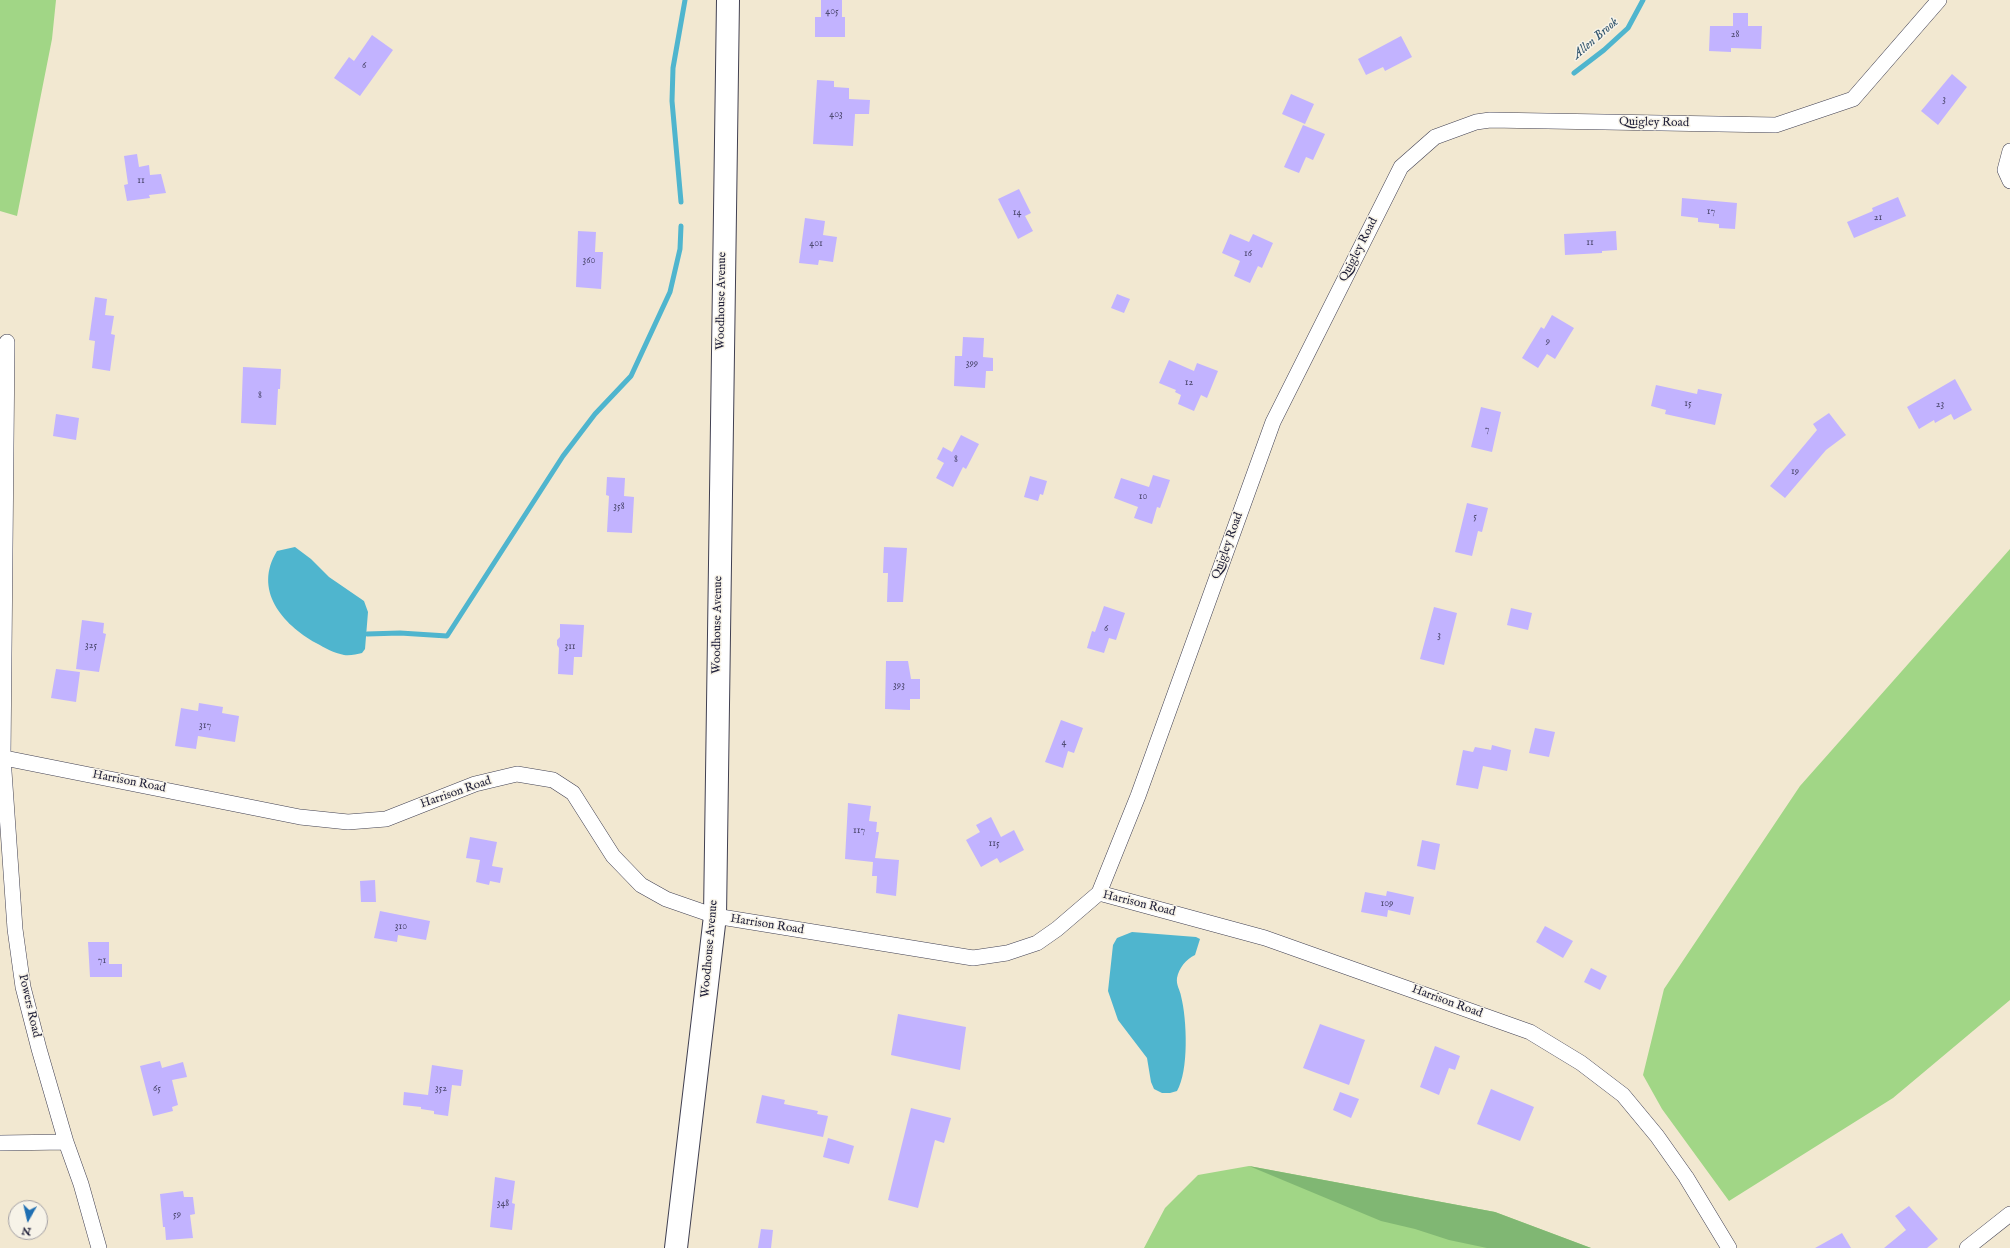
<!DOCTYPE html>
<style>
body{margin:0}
#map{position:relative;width:2010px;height:1248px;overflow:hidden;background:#f2e8d1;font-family:"IM FELL English",serif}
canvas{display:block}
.north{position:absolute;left:8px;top:1200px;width:40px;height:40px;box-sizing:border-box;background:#f7f3e8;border:1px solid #a29fa3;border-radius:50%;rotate:188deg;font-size:11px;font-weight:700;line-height:16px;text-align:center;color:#22223b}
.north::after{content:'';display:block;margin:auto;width:14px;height:18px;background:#1f6fb2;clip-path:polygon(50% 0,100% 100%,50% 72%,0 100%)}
</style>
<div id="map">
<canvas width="2010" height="1248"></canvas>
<div class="north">N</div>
</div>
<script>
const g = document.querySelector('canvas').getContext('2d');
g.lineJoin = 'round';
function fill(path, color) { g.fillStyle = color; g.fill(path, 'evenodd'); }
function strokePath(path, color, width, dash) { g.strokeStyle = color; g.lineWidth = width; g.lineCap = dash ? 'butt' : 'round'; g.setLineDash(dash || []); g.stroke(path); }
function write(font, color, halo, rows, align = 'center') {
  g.font = font + ' "IM FELL English",serif'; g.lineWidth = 3; g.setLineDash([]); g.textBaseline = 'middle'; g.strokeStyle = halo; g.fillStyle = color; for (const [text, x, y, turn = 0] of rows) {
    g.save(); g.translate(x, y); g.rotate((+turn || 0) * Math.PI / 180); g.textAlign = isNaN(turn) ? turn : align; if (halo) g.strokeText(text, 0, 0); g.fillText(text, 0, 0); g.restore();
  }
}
fill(new Path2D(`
 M0 0H56L52 39 17 216 0 211Z
 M2010 549V1000L1893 1098 1729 1201 1662 1109 1643 1075 1664 989 1800 786Z
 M1249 1166 1495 1212 1591 1248H1144L1165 1208 1198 1175Z`), '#a1d686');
fill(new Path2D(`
 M1249 1166 1495 1212 1591 1248H1487L1449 1240 1415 1229 1381 1221Z`), '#80b773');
fill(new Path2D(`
 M295 547 311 559 329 577 364 601 368 612 365 649 362 653C357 654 350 656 344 655 334 653 325 648 316 643 282 624 253 590 277 551Z
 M1132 932 1196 937 1200 939 1195 955C1186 959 1179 968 1177 978 1176 985 1180 990 1181 996 1187 1019 1189 1071 1177 1091L1170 1093H1162L1154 1089 1151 1082 1147 1058 1118 1020 1108 991 1113 945 1117 938Z`), '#4fb5ce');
strokePath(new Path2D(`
 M1574 73 1604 50 1628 28 1643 0
 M681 202 672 101 673 68 685 0
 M367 634 400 633 447 636 563 456 595 414 631 376 670 292 680 249 681 226`), '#4fb5ce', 5);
fill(new Path2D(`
 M821 0H842V17H845V37H815V17H821Z
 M1733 13H1748V26H1762L1761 49 1731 48V52L1709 51 1710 26H1733Z
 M372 35 393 50 360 96 334 78 349 57 354 61Z
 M1401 36 1412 57 1385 71 1383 67 1366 75 1358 59Z
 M1952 74 1967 87 1938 125 1921 111Z
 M817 80 834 81V87L849 88V99L870 100 869 114H855L853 146 813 144Z
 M1291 94 1314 104 1305 124 1282 114Z
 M1303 125 1325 134 1313 160 1306 157 1299 173 1284 167Z
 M137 154 139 167 149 165 150 175 161 174 166 193 149 195 150 198 127 201 124 185 128 184 124 156Z
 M1019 189 1031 213 1025 216 1033 231 1018 239 998 199Z
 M1898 197 1906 216 1854 238 1847 222 1873 211 1872 208Z
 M1682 198 1737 203 1735 229 1719 228V224L1698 222V218L1681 216Z
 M805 218 825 221 823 235 837 237 833 262 819 260 818 265 799 263Z
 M578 231 596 232 595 252H603L601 289 576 287Z
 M1616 231 1617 250 1602 251V253L1565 255 1564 234Z
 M1230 234 1249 242 1253 234 1273 243 1262 268 1258 266 1250 283 1234 276 1240 261 1222 253Z
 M1117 294 1130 299 1124 313 1111 308Z
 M95 297 107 299 105 315 114 316 111 334 115 335 110 371 92 368 95 341 89 340Z
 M1552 315 1574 328 1555 359 1547 354 1538 368 1522 358 1541 327 1544 329Z
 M963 337 984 338 983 357 993 358V371H986L985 388 954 386 955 356H962Z
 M1169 360 1194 371 1197 363 1218 371 1207 398 1201 395 1194 411 1178 404 1181 395 1175 392 1176 390 1159 383Z
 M243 367 281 369 280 389H278L276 425 241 423Z
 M1955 379 1972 410 1954 420 1951 414 1935 423 1934 420 1919 429 1907 407Z
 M1656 385 1697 394 1698 389 1722 394 1715 425 1665 414 1666 410 1651 406Z
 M1481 407 1501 412 1492 452 1471 447Z
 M1829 413 1846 435 1826 450 1785 498 1770 486 1817 430 1813 424Z
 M56 414 79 418 76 440 53 436Z
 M961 435 979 444 966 469 963 467 953 487 936 478 944 463 937 459 943 447 952 452Z
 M1153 475 1170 480 1160 508 1157 507 1152 524 1134 518 1138 507 1114 498 1121 478 1149 487Z
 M1030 476 1047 481 1043 495 1040 494 1038 501 1024 497Z
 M607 477 625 478 624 496 634 497 632 533 607 532 609 496 606 495Z
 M1467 503 1488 508 1482 532 1478 531 1472 556 1455 552Z
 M884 547 907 548 903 602H887L888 573H883Z
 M1104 606 1125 613 1116 640 1109 638 1104 653 1087 648 1092 631 1095 632Z
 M1434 607 1457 613 1444 665 1420 659Z
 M1511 608 1532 613 1528 630 1507 625Z
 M82 620 104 623 103 633 106 634 99 672 76 669Z
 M560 624 584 625 582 657H574L573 675 558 674 559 648 557 645V640L560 637Z
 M886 661H908L911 679H920V699H910V710L885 709Z
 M56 669 80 672 76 702 51 698Z
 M199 703 223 707 222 713 239 716 235 742 198 736 196 749 175 746 181 708 198 711Z
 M1061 720 1083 728 1074 753 1068 751 1063 768 1045 762Z
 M1535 728 1555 732 1549 757 1529 753Z
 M1492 745 1511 750 1507 771 1483 766 1478 789 1456 785 1463 750 1473 752 1475 747 1491 750Z
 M848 803 871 806 869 821 877 822 876 832H879L875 858 899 860 896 896 876 893 877 876H872L873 862 845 859Z
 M991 817 1001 837 1014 830 1024 850 1000 863 997 858 981 867 966 840 980 832 976 825Z
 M470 837 497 842 492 866 503 868 500 883 490 881 489 885 476 882 480 860 466 858Z
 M1422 840 1440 844 1435 870 1417 866Z
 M375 880 376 902H361L360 881Z
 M1387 891 1414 897 1410 915 1388 910 1387 917 1361 912 1365 892 1386 896Z
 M380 911 430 921 426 940 398 935 397 942 374 938Z
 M1545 926 1573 941 1563 958 1536 942Z
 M88 942H109V964H122V977H90Z
 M1591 968 1607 976 1600 990 1584 982Z
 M898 1014 966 1027 960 1070 891 1055Z
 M1320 1024 1365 1040 1349 1085 1303 1068Z
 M1435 1046 1460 1056 1455 1070 1449 1068 1439 1095 1420 1087Z
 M160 1061 162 1068 183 1062 187 1077 172 1080 178 1105 172 1107 173 1111 153 1116 140 1066Z
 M432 1065 463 1070 461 1086 452 1085 448 1116 434 1114V1111L421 1109V1107L403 1105 404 1092 428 1095Z
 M1491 1089 1534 1107 1520 1141 1477 1124Z
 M1340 1092 1359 1099 1351 1118 1333 1110Z
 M762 1095 785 1100 784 1104 818 1111 817 1114 828 1116 823 1137 756 1123Z
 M911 1108 951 1118 944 1143 935 1140 918 1208 888 1200Z
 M828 1138 854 1146 849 1164 823 1157Z
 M495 1177 515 1181 512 1203 515 1204 512 1230 490 1227Z
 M183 1191 184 1197H193L195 1214 190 1215 193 1238 166 1240 165 1227H163L160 1194Z
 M1909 1206 1938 1239 1927 1248H1884L1906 1230 1895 1216Z
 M761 1229 773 1230 771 1248H758Z
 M1842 1233 1851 1248H1815Z`), '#c2b3ff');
const street = new Path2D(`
 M2010 151 2005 170 2010 181
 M7 342 3 757 15 929 23 987 39 1049 66 1142 81 1184 99 1248
 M0 757 300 817 348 822 386 819 475 784 517 774 553 780 573 793 613 856 641 885 666 899 715 916 973 958 1007 953 1037 943 1057 929 1099 893 1138 796 1273 422 1401 167 1435 137 1476 122 1490 120 1776 125 1853 99 1939 0
 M1099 893 1265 938 1530 1032 1581 1063 1623 1095 1657 1136 1686 1177 1729 1248
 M0 1143 66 1142
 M1967 1248 2010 1214`);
const secondary = new Path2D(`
 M676 1248 715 916 728 0`);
strokePath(street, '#414052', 16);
strokePath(secondary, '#414052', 24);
strokePath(street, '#fff', 15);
strokePath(secondary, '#fff', 22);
write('10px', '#4a466c', null, [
 ["405",832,12],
 ["28",1735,35],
 ["6",364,66],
 ["3",1944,100],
 ["403",836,115],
 ["11",141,181],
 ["17",1711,212],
 ["14",1017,213],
 ["21",1878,218],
 ["11",1590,243],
 ["401",816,244],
 ["16",1248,254],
 ["360",589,261],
 ["9",1548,342],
 ["399",972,364],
 ["12",1189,383],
 ["8",260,396],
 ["15",1688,404],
 ["23",1940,405],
 ["7",1487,430],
 ["8",956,460],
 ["19",1795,472],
 ["10",1143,497],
 ["358",619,507],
 ["5",1475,517],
 ["6",1106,629],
 ["3",1439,636],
 ["325",91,646],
 ["311",570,647],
 ["393",899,686],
 ["317",205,726],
 ["4",1064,743],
 ["117",859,831],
 ["115",994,844],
 ["109",1387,904],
 ["310",401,927],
 ["71",102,961],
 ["65",157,1089],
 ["352",441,1089],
 ["348",503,1204],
 ["59",177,1215]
]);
write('12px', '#22223b', '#f7f3e8', [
 ["Quigley Road",1654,123,1],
 ["Quigley Road",1359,250,-63],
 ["Woodhouse Avenue",722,301,-89],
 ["Quigley Road",1228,546,-70],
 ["Woodhouse Avenue",718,625,-89],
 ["Harrison Road",129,782,11],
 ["Harrison Road",456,793,-19],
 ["Harrison Road",1139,904,14],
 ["Harrison Road",767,925,9],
 ["Woodhouse Avenue",710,949,-85],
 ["Harrison Road",1447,1002,20],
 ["Powers Road",29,1006,77]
]);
write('italic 13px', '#32556e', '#f7f3e8', [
 ["Allen Brook",1596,39,-41]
]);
</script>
